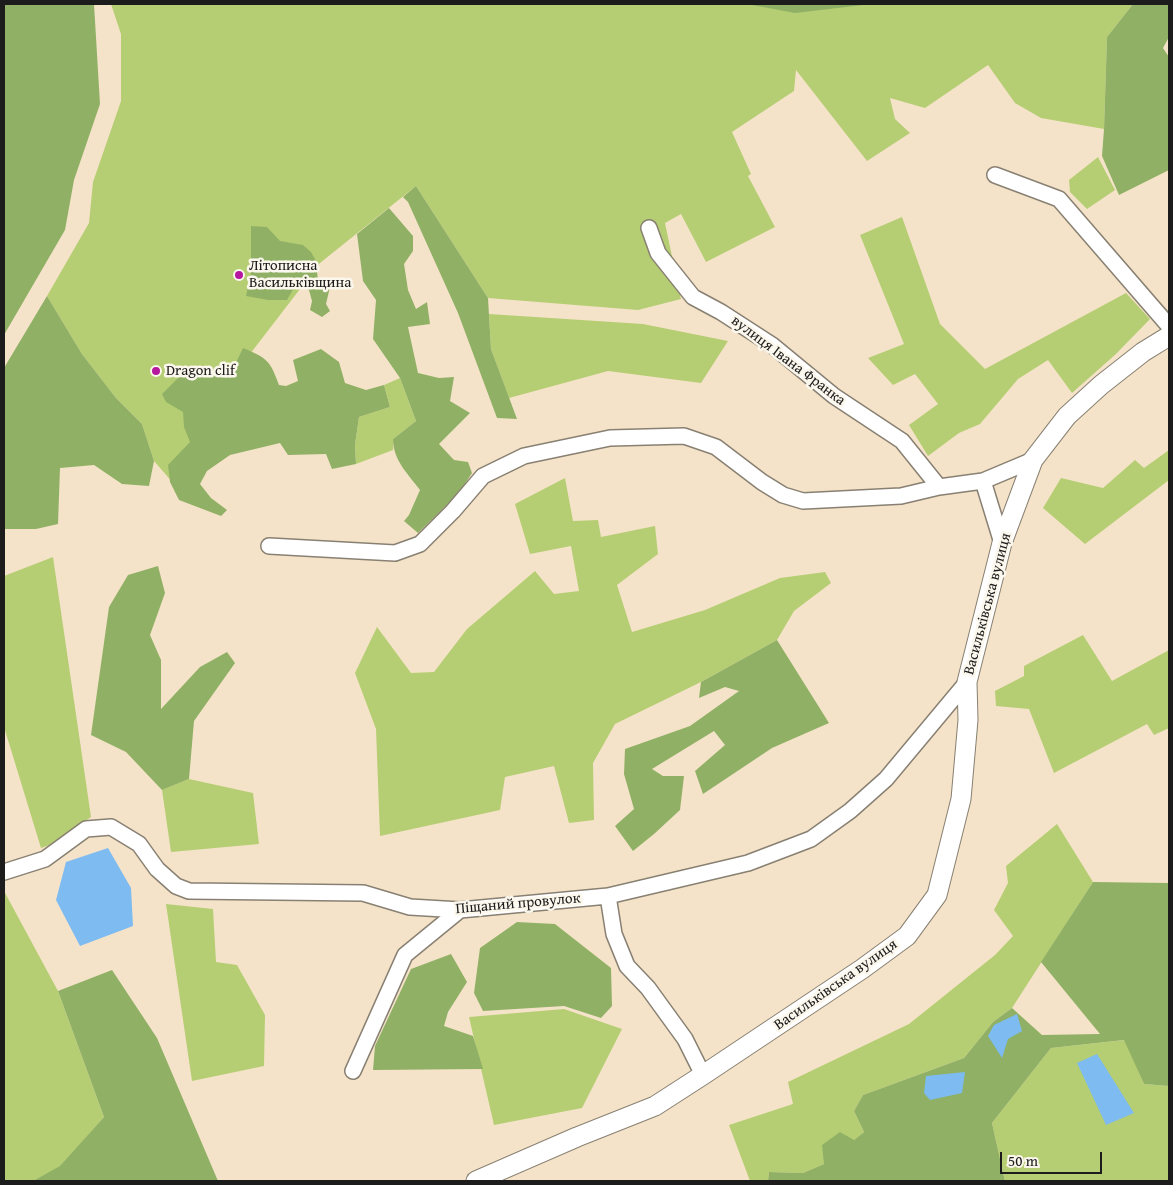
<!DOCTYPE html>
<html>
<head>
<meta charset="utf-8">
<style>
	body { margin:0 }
	#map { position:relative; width:1173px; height:1185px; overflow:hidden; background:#f5e3c9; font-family:"Gentium Book Plus",serif }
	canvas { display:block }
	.frame { position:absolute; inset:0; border:5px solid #1c1c1c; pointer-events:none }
	.scale { position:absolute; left:1000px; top:1152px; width:102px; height:22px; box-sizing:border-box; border:2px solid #1c1c1c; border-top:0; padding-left:6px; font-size:15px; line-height:18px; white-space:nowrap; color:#1c1c1c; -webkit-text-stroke:4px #fbf7ec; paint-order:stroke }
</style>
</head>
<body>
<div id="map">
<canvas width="1173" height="1185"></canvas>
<div class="frame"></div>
<div class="scale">50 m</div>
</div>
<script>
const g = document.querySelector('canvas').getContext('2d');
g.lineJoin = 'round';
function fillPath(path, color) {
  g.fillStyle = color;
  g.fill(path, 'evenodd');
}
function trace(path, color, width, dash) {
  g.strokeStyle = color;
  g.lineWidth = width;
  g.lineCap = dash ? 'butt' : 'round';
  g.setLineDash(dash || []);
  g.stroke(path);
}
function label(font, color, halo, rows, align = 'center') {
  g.font = font + ' "Gentium Book Plus",serif';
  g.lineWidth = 5;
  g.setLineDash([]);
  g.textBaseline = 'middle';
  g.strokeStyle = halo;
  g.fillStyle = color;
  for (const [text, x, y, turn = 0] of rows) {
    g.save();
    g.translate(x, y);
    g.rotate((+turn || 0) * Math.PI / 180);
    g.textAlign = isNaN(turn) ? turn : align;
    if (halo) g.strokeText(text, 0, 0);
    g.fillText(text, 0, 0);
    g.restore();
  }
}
fillPath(new Path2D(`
	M 111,4 L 1133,4 L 1107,37 L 1104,129 L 1041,118 L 1015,103 L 988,65 L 925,108 L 890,98 L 895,119 L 910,133 L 867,161 L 796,70 L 794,91 L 732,132 L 751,174 L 748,176 L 775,227 L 706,262 L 681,214 L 665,223 L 681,299 L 638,310 L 488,298 L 416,186 L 320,263 L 250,354 L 181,492 L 154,461 L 142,424 L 116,398 L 82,354 L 47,296 L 89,223 L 93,182 L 121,101 L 121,34 Z
	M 1098,157 L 1115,190 L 1087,209 L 1070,192 L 1069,180 Z
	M 902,217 L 940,324 L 985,369 L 1126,293 L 1150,319 L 1116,354 L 1072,393 L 1048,360 L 1018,379 L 980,424 L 959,433 L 928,456 L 909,425 L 938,404 L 915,374 L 893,385 L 868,358 L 904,344 L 860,235 Z
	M 489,314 L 643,324 L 728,341 L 701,383 L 608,371 L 509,398 L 491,349 Z
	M 400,378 L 416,421 L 393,439 L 393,450 L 356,464 L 355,445 L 359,417 L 390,407 L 384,385 Z
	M 1169,450 L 1169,480 L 1085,544 L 1043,508 L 1061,478 L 1103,488 L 1135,460 L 1144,468 Z
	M 565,478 L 573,521 L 598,520 L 601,537 L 655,526 L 658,554 L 617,585 L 632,632 L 705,610 L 780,578 L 825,572 L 831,583 L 794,611 L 777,640 L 701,682 L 615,724 L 593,763 L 594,820 L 569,823 L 554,766 L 505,777 L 500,810 L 380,836 L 376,729 L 355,673 L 377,627 L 411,673 L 434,672 L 467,629 L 535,571 L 554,594 L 579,591 L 571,546 L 530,554 L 515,504 Z
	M 53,557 L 91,817 L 53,844 L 41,848 L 4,727 L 4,576 Z
	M 1083,635 L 1112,681 L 1169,650 L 1169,728 L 1154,735 L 1147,724 L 1054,773 L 1029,709 L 996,706 L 995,691 L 1024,676 L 1024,666 Z
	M 189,779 L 253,793 L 259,844 L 171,852 L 162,790 Z
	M 1057,824 L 1093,882 L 1012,1008 L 993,1022 L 964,1058 L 863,1095 L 854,1111 L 864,1132 L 824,1164 L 803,1173 L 769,1172 L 768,1181 L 750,1181 L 729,1125 L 793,1104 L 788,1082 L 909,1024 L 995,955 L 1013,936 L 994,910 L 1008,883 L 1006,866 Z
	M 4,891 L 58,991 L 104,1117 L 60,1167 L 33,1181 L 4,1181 Z
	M 166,904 L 213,909 L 216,962 L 237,965 L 265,1015 L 264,1066 L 192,1081 Z
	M 564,1009 L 622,1029 L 582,1108 L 494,1125 L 469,1017 Z
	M 1125,1040 L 1144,1084 L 1169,1086 L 1169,1181 L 1005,1181 L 992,1123 L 1051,1048 Z`), '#b6ce73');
fillPath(new Path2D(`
	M 4,4 L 94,4 L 100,104 L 74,180 L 65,230 L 4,335 Z
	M 754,4 L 872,4 L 795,13 L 752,5 Z
	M 1133,4 L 1169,4 L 1169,37 L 1163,48 L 1169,57 L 1169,170 L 1119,195 L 1102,156 L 1104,129 L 1107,37 Z
	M 416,186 L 488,298 L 491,349 L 517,419 L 497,418 L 458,313 L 408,202 L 403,197 Z
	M 389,208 L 413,236 L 413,251 L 404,264 L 408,290 L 416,309 L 427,302 L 430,324 L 408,327 L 418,373 L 439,378 L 454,377 L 450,401 L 470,413 L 439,444 L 454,460 L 468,462 L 472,473 L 459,493 L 418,533 L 404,521 L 409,515 L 420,490 C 408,474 393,460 393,439 L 416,421 L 400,378 L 373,339 L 376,300 L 363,281 L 357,234 Z
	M 251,226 L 267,227 L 280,241 L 303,245 L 311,252 L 315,259 L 318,279 L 330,287 L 326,304 L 330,311 L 322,317 L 310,310 L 312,301 L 309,290 L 295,286 L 287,300 L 268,300 L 246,296 L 251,272 Z
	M 47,296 L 82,354 L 116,398 L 142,424 L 154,461 L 149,486 L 122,484 L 94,465 L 60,468 L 58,524 L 36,529 L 4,529 L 4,368 Z
	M 243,348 C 267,358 270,360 279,385 L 286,386 L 298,381 L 293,360 L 321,349 L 339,362 L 345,383 L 366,390 L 384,385 L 390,407 L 359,417 L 355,445 L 356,464 L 332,469 L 326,454 L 288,455 L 280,443 L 230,455 L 207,471 L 200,484 L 211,498 L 227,510 L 221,516 L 179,500 L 170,482 L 168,465 L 190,442 L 184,427 L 183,412 L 166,402 L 162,394 L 181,375 L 198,366 L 209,371 L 213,376 L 234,367 Z
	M 158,566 L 165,593 L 150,635 L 161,660 L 161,709 L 200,667 L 227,652 L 235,663 L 194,721 L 189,779 L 162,790 L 126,752 L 91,735 L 109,607 L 128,575 Z
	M 777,640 L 829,723 L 772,748 L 703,794 L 695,771 L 725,745 L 714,731 L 652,769 L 663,776 L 684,776 L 680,810 L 654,834 L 633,851 L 615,826 L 634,809 L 624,774 L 625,749 L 690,726 L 739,691 L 725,687 L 699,698 L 701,682 Z
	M 1093,882 L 1169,883 L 1169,1086 L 1144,1084 L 1124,1040 L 1051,1048 L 992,1123 L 1005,1181 L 768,1181 L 769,1172 L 803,1173 L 824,1164 L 822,1145 L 840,1132 L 854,1140 L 864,1132 L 854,1111 L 863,1095 L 964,1058 L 993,1022 L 1012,1008 L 1042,1035 L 1100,1034 L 1041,962 Z
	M 517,922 L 555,924 L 611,968 L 612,1006 L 601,1018 L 564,1006 L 483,1011 L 474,993 L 480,948 Z
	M 451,954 L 467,982 L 448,1012 L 444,1026 L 473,1036 L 483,1069 L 373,1070 L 375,1046 L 411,969 Z
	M 112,970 L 157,1038 L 218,1181 L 33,1181 L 60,1166 L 104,1117 L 58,991 Z`), '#90b165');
fillPath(new Path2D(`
	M 108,848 L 131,888 L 133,926 L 80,946 L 56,900 L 66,862 Z
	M 1017,1014 L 1022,1031 L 1008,1039 L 1002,1058 L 988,1036 L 994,1025 Z
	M 1097,1054 L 1134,1113 L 1106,1125 L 1077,1063 Z
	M 965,1072 L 962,1093 L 930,1100 L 924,1093 L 926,1076 Z`), '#7dbbf1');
const minor = new Path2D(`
	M 995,175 L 1059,199 L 1169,326
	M 649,228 L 658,253 L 693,297 L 721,312 L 772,345 L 834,396 L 902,441 L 939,487
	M 983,481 L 1002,543
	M 269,546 L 395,553 L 420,544 L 453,511 L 483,476 L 524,456 L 610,438 L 684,436 L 716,447 L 762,482 L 783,495 L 803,501 L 901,496 L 939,487 L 983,481 L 1033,460
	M 4,872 L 45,859 L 86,829 L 111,827 L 139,844 L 157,869 L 176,886 L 189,891 L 363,893 L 410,907 L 460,910 L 608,896 L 748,863 L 811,839 L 850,811 L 886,779 L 967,682
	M 608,896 L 614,934 L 627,966 L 648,988 L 685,1039 L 703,1075
	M 353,1071 L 405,955 L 460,910`);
const tertiary = new Path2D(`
	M 476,1181 L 577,1137 L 655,1106 L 703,1075 L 862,969 L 907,936 L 937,895 L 961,799 L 968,720 L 967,682 L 1002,543 L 1033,460 L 1067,416 L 1101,385 L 1143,352 L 1169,336`);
trace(minor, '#888072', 18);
trace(tertiary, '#888072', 21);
trace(minor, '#fff', 15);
trace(tertiary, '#fff', 19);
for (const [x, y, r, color] of [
	[239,275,5,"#b5179e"],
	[156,371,5,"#b5179e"]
]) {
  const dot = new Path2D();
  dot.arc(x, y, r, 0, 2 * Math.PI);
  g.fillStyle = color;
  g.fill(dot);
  trace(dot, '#fbf7ec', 2);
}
label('15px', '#1c1c1c', '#fbf7ec', [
	["Літописна",249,266],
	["Васильківщина",249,283],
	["Dragon clif",166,371]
], 'left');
label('15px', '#1c1c1c', '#fbf7ec', [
	["вулиця Івана Франка",788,361,37],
	["Васильківська вулиця",988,604,-75],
	["Піщаний провулок",518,904,-5],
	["Васильківська вулиця",836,985,-35]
]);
</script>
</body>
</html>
